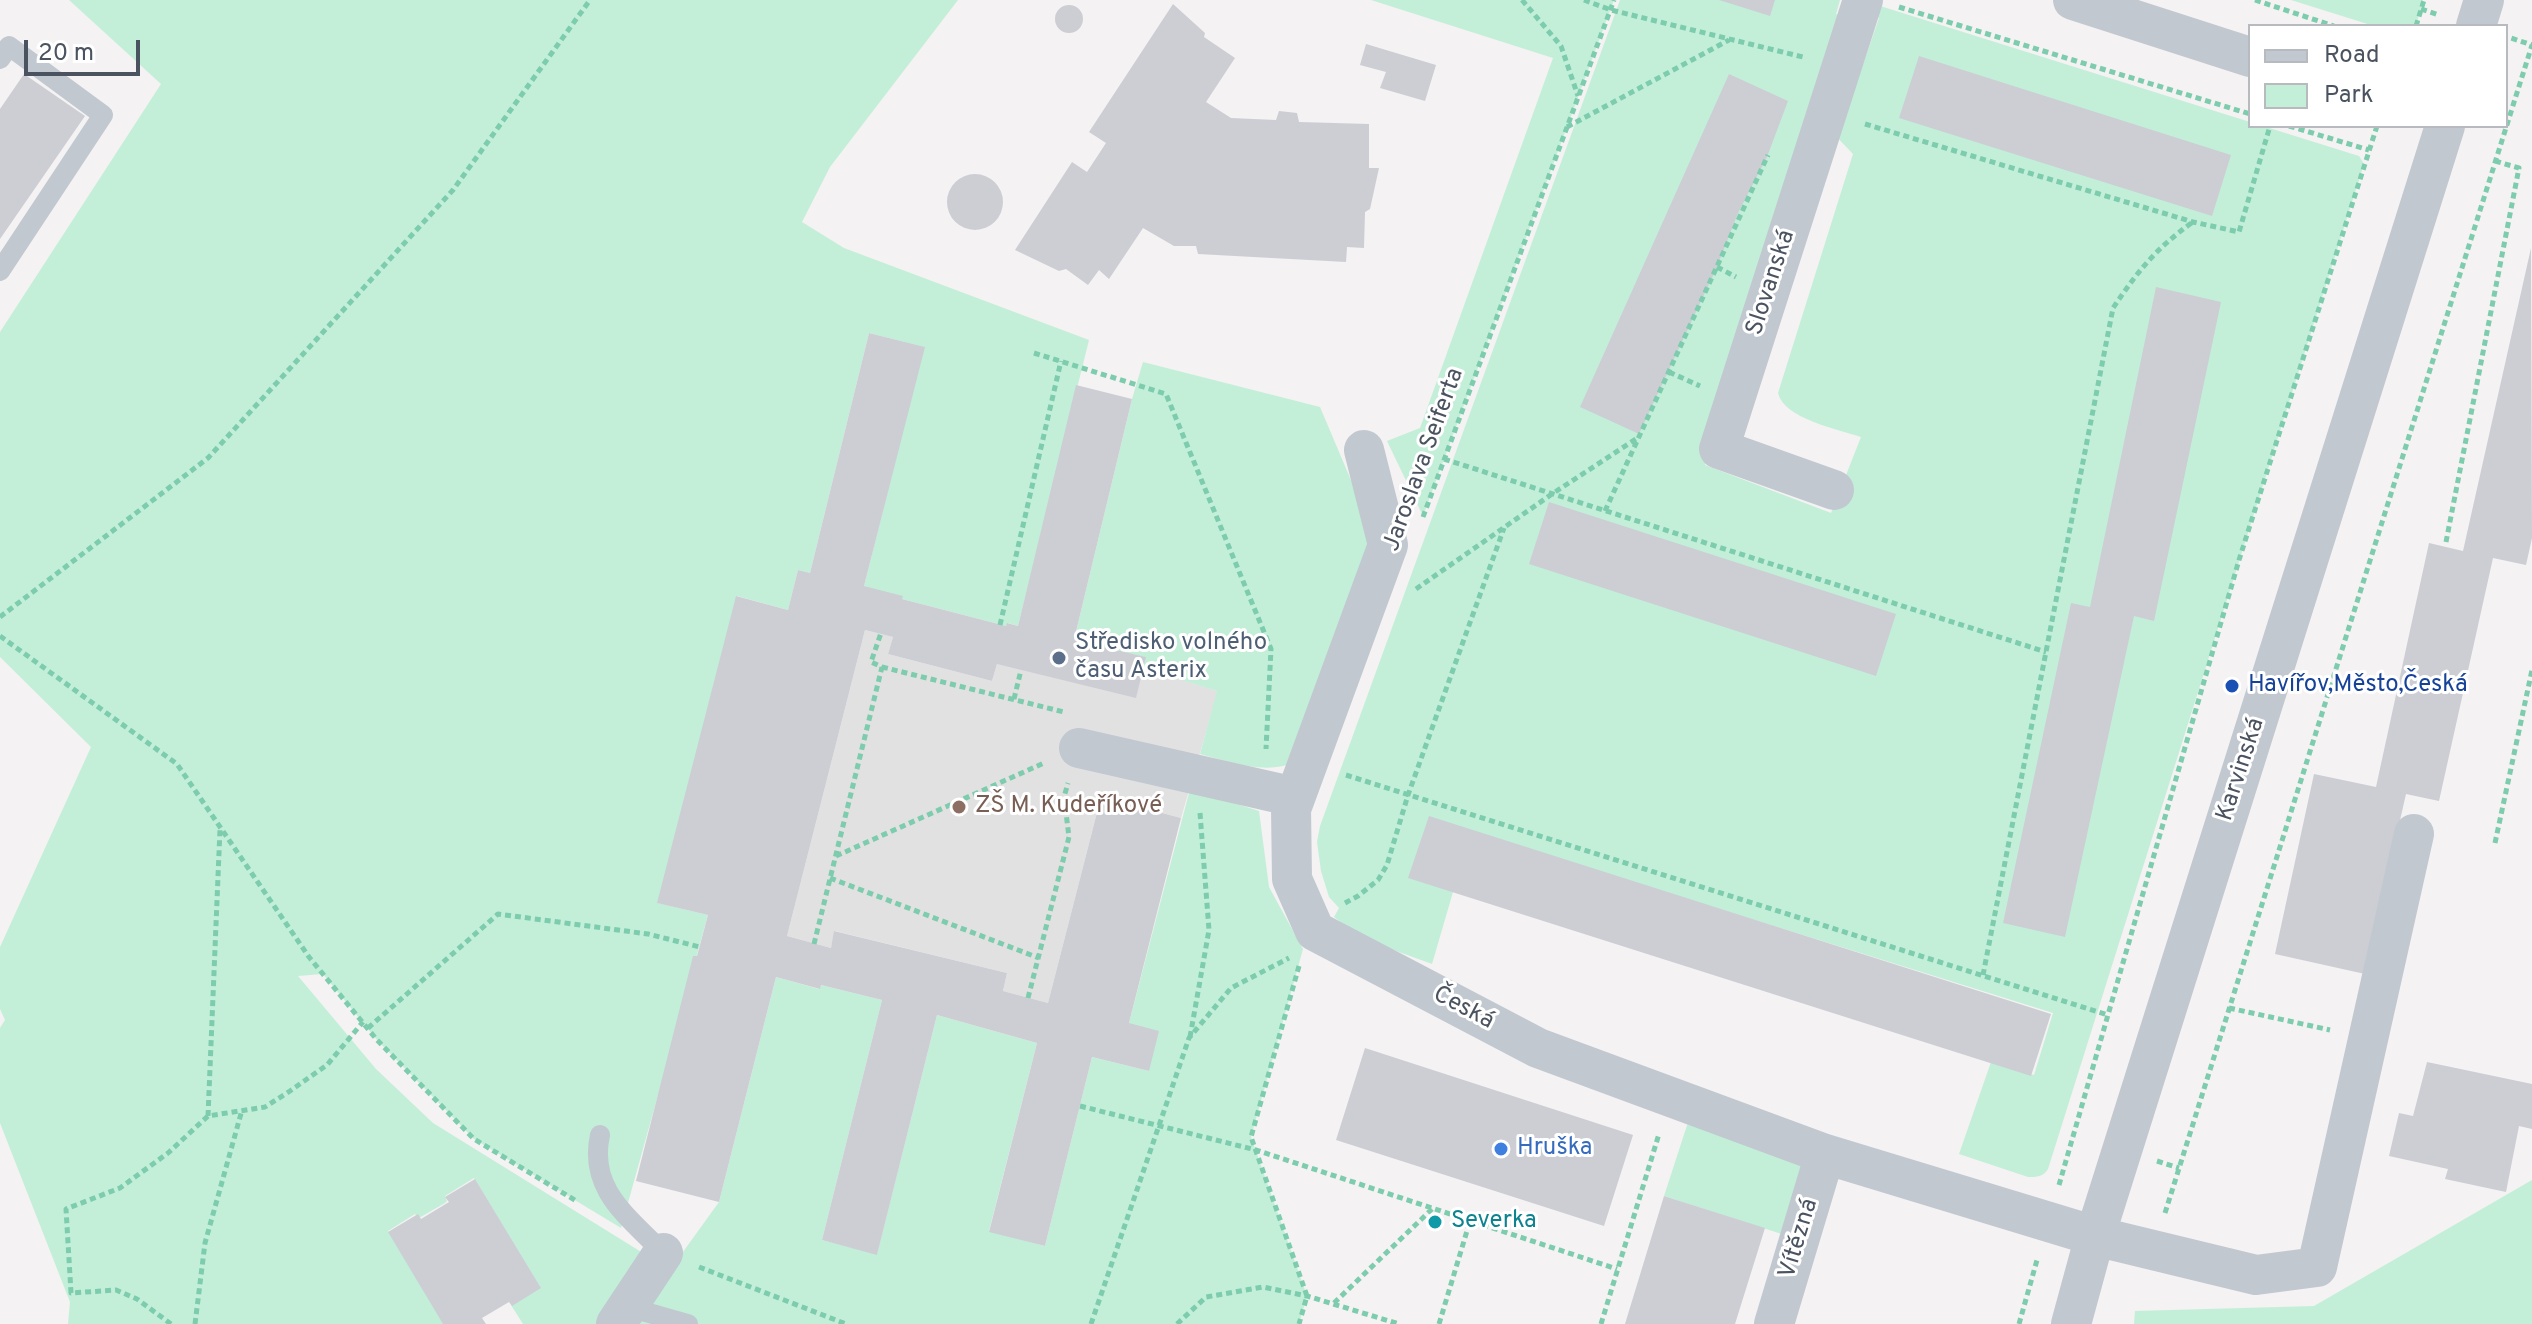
<!DOCTYPE html>
<html>
<head>
<meta charset="utf-8">
<style>
	body { margin:0 }
	#map { position:relative; width:2532px; height:1324px; overflow:hidden; background:#f4f2f2; font-family:Overpass,sans-serif }
	canvas { display:block }
	.legend { position:absolute; left:2248px; top:24px; width:260px; height:104px; box-sizing:border-box; background:#fff; border:2px solid #b7babf; margin:0; padding:10px 14px; list-style:none; font-size:24px; color:#4a535f }
	.legend li { display:flex; align-items:center; gap:16px; height:40px }
	.legend b { width:40px; border:2px solid #b7babf }
	.scale { position:absolute; left:24px; top:40px; width:116px; height:36px; box-sizing:border-box; border:4px solid #4a535f; border-top:0; padding-left:10px; font-size:24px; line-height:28px; white-space:nowrap; color:#4a535f; -webkit-text-stroke:6px #fff; paint-order:stroke }
</style>
</head>
<body>
<div id="map">
<canvas width="2532" height="1324"></canvas>
<ul class="legend">
<li><b style="height:10px;background:#c1c8d0"></b>Road</li>
<li><b style="height:22px;background:#c3efd9"></b>Park</li>
</ul>
<div class="scale">20 m</div>
</div>
<script>
const g = document.querySelector('canvas').getContext('2d');
g.lineJoin = 'round';
function fillPath(path, color) {
  g.fillStyle = color;
  g.fill(path, 'evenodd');
}
function trace(path, color, width, dash) {
  g.strokeStyle = color;
  g.lineWidth = width;
  g.lineCap = dash ? 'butt' : 'round';
  g.setLineDash(dash || []);
  g.stroke(path);
}
function label(font, color, halo, rows, align = 'center') {
  g.font = font + ' Overpass,sans-serif';
  g.lineWidth = 6;
  g.setLineDash([]);
  g.textBaseline = 'middle';
  g.strokeStyle = halo;
  g.fillStyle = color;
  for (const [text, x, y, turn = 0] of rows) {
    g.save();
    g.translate(x, y);
    g.rotate((+turn || 0) * Math.PI / 180);
    g.textAlign = isNaN(turn) ? turn : align;
    if (halo) g.strokeText(text, 0, 0);
    g.fillText(text, 0, 0);
    g.restore();
  }
}
fillPath(new Path2D(`
	M 865,630 L 893,637 L 888,654 L 992,681 L 997,664 L 1143,668 L 1218,691 L 1181,818 L 1101,797 L 1048,1003 L 1003,991 L 1007,973 L 835,931 L 831,948 L 787,936 Z`), '#e2e1e1');
fillPath(new Path2D(`
	M 69,0 L 958,0 L 830,167 L 802,222 L 844,248 L 1089,340 L 1018,626 L 1008,623 L 1006,626 L 902,599 L 864,586 L 924,347 L 869,333 L 810,573 L 798,570 L 788,610 L 737,596 L 658,903 L 708,915 L 621,1228 L 474,1139 L 377,1040 L 323,974 L 298,976 L 376,1069 L 433,1123 L 651,1258 L 606,1324 L 523,1324 L 511,1305 L 540,1287 L 474,1178 L 445,1196 L 447,1201 L 445,1203 L 419,1218 L 415,1214 L 388,1231 L 444,1324 L 68,1324 L 70,1302 L 0,1123 L 0,1028 L 5,1020 L 0,1009 L 0,947 L 91,747 L 0,657 L 0,332 L 161,84 Z
	M 1371,0 L 1614,0 L 1423,516 L 1387,441 L 1420,428 L 1553,58 Z
	M 1620,0 L 1840,0 L 1836,14 L 1847,18 L 1705,465 L 1831,513 L 1861,437 C 1838,429 1784,419 1778,393 L 1853,154 L 1832,132 L 1860,73 L 1879,18 L 1871,16 L 1877,5 L 2250,122 L 2250,126 L 2263,126 L 2359,156 L 2364,164 L 2048,1169 C 2043,1177 2037,1177 2028,1177 L 1959,1154 L 1991,1062 L 2034,1075 L 2053,1013 L 1524,848 L 1453,892 L 1432,964 L 1377,944 L 1352,931 L 1334,917 L 1339,908 L 1329,897 L 1321,871 L 1317,842 L 1320,826 Z
	M 2291,0 L 2423,0 L 2416,26 L 2374,26 Z
	M 1143,362 L 1320,407 L 1375,537 L 1287,765 C 1258,773 1228,761 1200,754 L 1217,691 L 1143,668 L 1145,657 L 1074,640 L 1132,399 Z
	M 1190,789 L 1259,811 L 1269,887 L 1303,949 L 1251,1137 L 1307,1296 L 1299,1324 L 631,1324 L 719,1202 L 776,977 L 819,989 L 821,985 L 882,1000 L 822,1240 L 877,1254 L 937,1015 L 1037,1043 L 989,1231 L 1045,1246 L 1092,1057 L 1149,1071 L 1129,1023 Z
	M 1692,1110 L 1816,1161 L 1797,1239 L 1664,1196 Z
	M 2532,1180 L 2532,1324 L 2134,1324 L 2135,1311 L 2314,1306 Z`), '#c3efd9');
fillPath(new Path2D(`
	M 1719,0 L 1775,0 L 1770,16 Z
	M 1173,4 L 1205,33 L 1204,37 L 1235,58 L 1206,102 L 1231,118 L 1276,120 L 1279,111 L 1297,113 L 1299,122 L 1369,124 L 1369,168 L 1379,168 L 1370,209 L 1365,212 L 1364,248 L 1347,247 L 1346,262 L 1198,254 L 1196,246 L 1174,246 L 1143,228 L 1109,279 L 1099,270 L 1088,285 L 1066,269 L 1059,271 L 1015,250 L 1072,162 L 1087,172 L 1106,143 L 1089,132 Z
	M1055 19a14 14 0 1 1 28 0a14 14 0 1 1-28 0Z
	M 1366,44 L 1436,65 L 1425,101 L 1380,88 L 1386,72 L 1360,65 Z
	M 1919,56 L 2231,155 L 2212,216 L 1899,118 Z
	M 24,74 L 85,116 L 0,239 L 0,109 Z
	M 1729,74 L 1788,101 L 1767,157 L 1738,213 L 1717,267 L 1639,434 L 1580,407 Z
	M947 202a28 28 0 1 1 56 0a28 28 0 1 1-56 0Z
	M 2531,248 L 2532,538 L 2526,565 L 2493,558 L 2439,801 L 2406,794 L 2365,974 L 2275,954 L 2314,774 L 2376,787 L 2429,543 L 2463,551 Z
	M 2156,287 L 2221,302 L 2154,621 L 2134,616 L 2065,937 L 2003,923 L 2071,603 L 2090,607 Z
	M 869,333 L 925,347 L 864,586 L 903,596 L 902,599 L 1006,626 L 1007,623 L 1018,626 L 1076,385 L 1132,399 L 1074,640 L 1146,657 L 1136,698 L 997,664 L 992,681 L 888,654 L 893,637 L 865,630 L 787,936 L 831,948 L 834,931 L 1007,973 L 1003,991 L 1048,1003 L 1101,797 L 1181,818 L 1129,1023 L 1159,1031 L 1149,1071 L 1092,1057 L 1045,1246 L 989,1232 L 1037,1043 L 937,1015 L 877,1255 L 822,1240 L 882,1000 L 821,985 L 820,989 L 776,977 L 719,1202 L 636,1181 L 693,956 L 697,956 L 708,915 L 657,903 L 736,596 L 788,610 L 798,570 L 810,573 Z
	M 1549,502 L 1896,614 L 1876,676 L 1529,564 Z
	M 1429,816 L 2051,1014 L 2031,1076 L 1408,878 Z
	M 1365,1048 L 1633,1135 L 1604,1226 L 1336,1140 Z
	M 2427,1062 L 2532,1084 L 2532,1129 L 2519,1126 L 2506,1192 L 2445,1179 L 2448,1169 L 2389,1156 L 2399,1113 L 2413,1116 Z
	M 475,1179 L 541,1288 L 512,1306 L 509,1302 L 482,1318 L 486,1324 L 443,1324 L 388,1232 L 418,1214 L 421,1219 L 449,1202 L 445,1197 Z
	M 1664,1196 L 1765,1228 L 1735,1324 L 1625,1324 Z`), '#ccced4');
trace(new Path2D(`
	M 1522,0 L 1561,46 L 1578,96
	M 1584,0 L 1611,10 L 1803,57
	M 2255,0 L 2334,26
	M 1899,7 L 2250,114
	M 2421,9 L 2439,15
	M 2416,26 L 2424,0
	M 1865,124 L 2193,222 L 2239,232 L 2270,126
	M 2289,126 L 2369,150
	M 1567,127 L 1729,40
	M 1717,267 L 1736,277
	M 1034,353 L 1166,394 L 1271,649 L 1266,749
	M 1669,372 L 1700,386
	M 1444,459 L 2046,652
	M 1605,511 L 1768,155
	M 1423,517 L 1614,0
	M 2446,542 L 2519,168 L 2495,161
	M 1416,589 L 1552,494 L 1639,437
	M 0,617 L 208,458 L 453,190 L 590,0
	M 1000,625 L 1061,361
	M 0,636 L 177,764 L 309,957 L 377,1040 L 474,1139 L 578,1202
	M 882,667 L 1064,712
	M 1014,699 L 1021,670
	M 1346,775 L 2108,1015
	M 2495,843 L 2532,670
	M 836,856 L 1044,763
	M 830,878 L 1039,958
	M 1345,903 L 1358,896 L 1378,880 L 1387,865 L 1408,795 L 1504,528
	M 814,944 L 882,667 L 871,662 L 881,633
	M 1299,966 L 1251,1137 L 1307,1296 L 1299,1324
	M 1983,975 L 2113,308 C 2138,271 2156,248 2193,222
	M 1028,998 L 1069,837 L 1064,797 L 1068,783
	M 2229,1008 L 2330,1030
	M 368,1028 L 498,914 L 648,934 L 700,947
	M 1190,1037 L 1209,930 L 1200,813
	M 1080,1106 L 1256,1150 L 1617,1269
	M 208,1116 L 220,829
	M 2157,1161 L 2179,1168
	M 2059,1185 L 2239,560 L 2377,126
	M 2165,1213 L 2532,45 L 2511,38
	M 699,1267 L 846,1324
	M 1334,1303 L 1432,1209
	M 171,1324 L 137,1299 L 116,1290 L 71,1293 L 66,1209 L 120,1188 L 168,1153 L 208,1116 L 265,1107 L 290,1091 L 327,1065 L 363,1022
	M 195,1324 L 205,1243 L 242,1110
	M 1091,1324 L 1189,1038 L 1231,988 L 1289,958
	M 1177,1324 L 1206,1297 L 1263,1287 L 1307,1296 L 1399,1324
	M 1439,1324 L 1470,1221
	M 1601,1324 L 1659,1134
	M 2019,1324 L 2037,1260`), '#7cccad', 5, [6, 4]);
trace(new Path2D(`
	M 0,59 L 9,46 L 103,115 L 0,271
	M 600,1135 C 588,1190 629,1217 663,1253
	M 628,1307 L 688,1324`), '#c1c8d0', 20);
trace(new Path2D(`
	M 2073,0 L 2250,57
	M 2476,26 L 2484,0
	M 1364,450 L 1388,545 L 1291,809 L 1292,879 L 1315,931 L 1538,1048 L 1825,1154 L 2095,1236 L 2256,1275 L 2317,1267 L 2414,834
	M 1834,490 L 1719,449 L 1863,0
	M 1079,748 L 1295,797
	M 616,1324 L 663,1253
	M 1774,1324 L 1825,1154
	M 2071,1324 L 2095,1236 L 2445,126`), '#c1c8d0', 40);
for (const [x, y, r, color] of [
	[1059,658,8,"#5c6f8a"],
	[2232,686,8,"#1a4fb4"],
	[959,807,8,"#8d6e63"],
	[1501,1149,8,"#3f7fe0"],
	[1435,1222,8,"#0f9aa8"]
]) {
  const dot = new Path2D();
  dot.arc(x, y, r, 0, 2 * Math.PI);
  g.fillStyle = color;
  g.fill(dot);
  trace(dot, '#fff', 3);
}
label('24px', '#4a535f', '#fff', [
	["Slovanská",1772,283,-72],
	["Jaroslava Seiferta",1425,460,-70],
	["Karvinská",2242,770,-72],
	["Česká",1463,1009,28],
	["Vítězná",1800,1239,-73]
]);
label('24px', '#4e5e75', '#fff', [
	["Středisko volného",1075,644],
	["času Asterix",1075,672]
], 'left');
label('24px', '#164399', '#fff', [
	["Havířov,Město,Česká",2248,686]
], 'left');
label('24px', '#785e54', '#fff', [
	["ZŠ M. Kudeříkové",975,807]
], 'left');
label('24px', '#366cbe', '#fff', [
	["Hruška",1517,1149]
], 'left');
label('24px', '#0d838f', '#fff', [
	["Severka",1451,1222]
], 'left');
</script>
</body>
</html>
